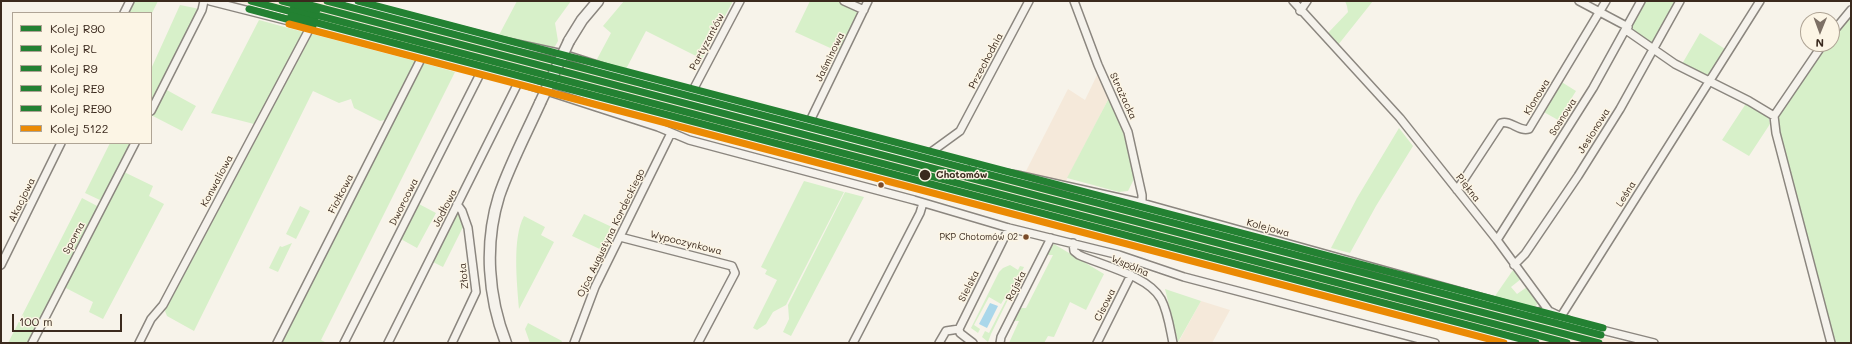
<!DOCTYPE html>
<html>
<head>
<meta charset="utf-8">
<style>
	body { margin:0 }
	#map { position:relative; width:1852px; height:344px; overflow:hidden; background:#f7f3ea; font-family:Mali,sans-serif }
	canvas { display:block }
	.frame { position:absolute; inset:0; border:2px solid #3b2a1e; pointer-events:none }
	.legend { position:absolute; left:12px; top:12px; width:140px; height:132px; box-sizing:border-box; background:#fcf5e5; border:1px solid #afa495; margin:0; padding:5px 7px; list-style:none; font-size:12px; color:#3b2a1e }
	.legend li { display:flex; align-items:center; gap:8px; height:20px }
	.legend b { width:20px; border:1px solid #afa495 }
	.north { position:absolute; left:1800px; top:12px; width:40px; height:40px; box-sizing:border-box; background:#fcf5e5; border:1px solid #afa495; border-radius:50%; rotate:181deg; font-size:11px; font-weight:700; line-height:16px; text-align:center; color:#3b2a1e }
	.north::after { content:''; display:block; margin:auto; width:14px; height:18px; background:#7d7065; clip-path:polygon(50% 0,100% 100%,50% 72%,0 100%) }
	.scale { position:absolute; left:12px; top:314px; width:110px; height:18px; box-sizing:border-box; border:2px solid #3b2a1e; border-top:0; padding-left:5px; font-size:12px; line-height:14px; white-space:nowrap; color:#3b2a1e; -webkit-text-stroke:3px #fcf5e5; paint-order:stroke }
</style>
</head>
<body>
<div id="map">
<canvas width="1852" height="344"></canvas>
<div class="frame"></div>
<ul class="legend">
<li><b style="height:5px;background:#238132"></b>Kolej R90</li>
<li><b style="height:5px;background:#238132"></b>Kolej RL</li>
<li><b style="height:5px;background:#238132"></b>Kolej R9</li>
<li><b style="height:5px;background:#238132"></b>Kolej RE9</li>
<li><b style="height:5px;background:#238132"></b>Kolej RE90</li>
<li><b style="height:5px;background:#eb8a03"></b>Kolej 5122</li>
</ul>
<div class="north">N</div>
<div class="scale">100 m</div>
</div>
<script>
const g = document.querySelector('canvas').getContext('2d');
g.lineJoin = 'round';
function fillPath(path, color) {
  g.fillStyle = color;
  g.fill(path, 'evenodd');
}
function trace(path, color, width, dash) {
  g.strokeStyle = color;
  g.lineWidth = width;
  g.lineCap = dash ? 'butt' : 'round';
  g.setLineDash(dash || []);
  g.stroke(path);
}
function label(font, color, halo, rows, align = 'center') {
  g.font = font + ' Mali,sans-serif';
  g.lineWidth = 3;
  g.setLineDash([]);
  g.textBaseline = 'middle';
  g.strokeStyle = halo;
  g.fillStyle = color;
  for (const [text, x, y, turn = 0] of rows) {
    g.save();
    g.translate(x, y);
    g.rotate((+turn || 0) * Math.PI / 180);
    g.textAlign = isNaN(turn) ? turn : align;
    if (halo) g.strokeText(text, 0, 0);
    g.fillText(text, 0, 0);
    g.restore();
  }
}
fillPath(new Path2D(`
	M 236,1 L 335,1 L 546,56 L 551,54 L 571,60 L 581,66 L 623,77 L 638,87 L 930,164 L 932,159 L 1006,180 L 1007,177 L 1015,180 L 1015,182 L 1066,196 L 1068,194 L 1075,196 L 1075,198 L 1162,221 L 1166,219 L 1222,240 L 1579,332 L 1632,343 L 1539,343 L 1145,240 L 1138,240 L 940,187 L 933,194 L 900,185 L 899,189 L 888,186 L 890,178 L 859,168 L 848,166 L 844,167 L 835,165 L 832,161 L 789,150 L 784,151 L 775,149 L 771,145 L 701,127 L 699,132 L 685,128 L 682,118 L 566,88 L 555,89 L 511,73 Z
	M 1098,73 L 1110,96 L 1065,183 L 1025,173 L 1068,89 L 1085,100 Z
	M 1201,301 L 1230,310 L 1212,343 L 1178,343 Z`), '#f5e9da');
fillPath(new Path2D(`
	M 135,1 L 158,1 L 151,15 L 151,13 L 129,13 Z
	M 517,1 L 571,1 L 555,23 L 558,41 L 553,50 L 499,35 Z
	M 624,1 L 733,1 L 702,59 L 646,31 L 626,69 L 596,61 L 611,33 L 603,26 Z
	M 810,1 L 839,1 L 859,10 L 839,52 L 795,32 Z
	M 1345,1 L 1373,1 L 1338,45 L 1328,33 L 1348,12 L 1347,6 Z
	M 1644,1 L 1679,1 L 1652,45 L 1629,30 Z
	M 180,5 L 200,9 L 151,107 L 151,69 Z
	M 1851,15 L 1851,343 L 1834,343 L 1778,136 L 1777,122 L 1780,112 L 1828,44 L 1832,44 L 1832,39 Z
	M 259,20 L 303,32 L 254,124 L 211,113 Z
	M 1700,33 L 1725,49 L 1709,75 L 1704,76 L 1682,64 Z
	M 312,34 L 415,61 L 385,120 L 380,121 L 354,108 L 351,99 L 339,103 L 313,91 L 194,331 L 167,316 L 165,311 Z
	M 423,63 L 455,72 L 321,340 L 327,343 L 281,343 Z
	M 1560,81 L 1576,91 L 1558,120 L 1542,111 Z
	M 165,89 L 196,106 L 182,131 L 151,115 Z
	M 1110,96 L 1124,135 L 1133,173 L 1133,181 L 1128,191 L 1119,192 L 1067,178 Z
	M 1747,102 L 1768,115 L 1770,124 L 1749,156 L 1722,140 Z
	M 1399,128 L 1413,146 L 1376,206 L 1350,253 L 1331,248 L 1357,198 Z
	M 110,143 L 133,143 L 102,201 L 85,193 Z
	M 122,171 L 153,186 L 149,196 L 164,204 L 103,319 L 89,312 L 93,302 L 62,286 Z
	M 804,181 L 844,192 L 786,305 L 773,312 L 766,324 L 757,330 L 753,328 L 777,280 L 765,274 L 767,270 L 761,267 Z
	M 845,192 L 864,197 L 791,336 L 783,332 L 789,319 L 788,305 Z
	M 82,198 L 99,207 L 30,343 L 8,343 Z
	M 417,203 L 436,213 L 417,248 L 399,238 Z
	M 300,206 L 310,211 L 296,239 L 286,234 Z
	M 457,209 L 464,225 L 443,267 L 431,261 Z
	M 584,214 L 614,228 L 604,251 L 572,236 Z
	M 524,216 L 545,227 L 541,235 L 554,242 L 519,309 C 517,283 512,238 524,216 Z
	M 292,243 L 278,272 L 269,268 L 280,246 L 282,247 Z
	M 1054,244 L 1104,274 L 1086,310 L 1070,302 L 1054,337 L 1048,336 L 1044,343 L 1009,343 L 1019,321 L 1013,321 L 1019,308 L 1026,308 L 1053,255 L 1047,255 Z
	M 1010,265 L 1018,270 L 1020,266 L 1024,267 L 991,334 L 988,342 L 982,337 L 985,331 L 989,333 L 1006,300 L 1004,299 L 1001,304 L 989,297 L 974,325 L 980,329 L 978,333 L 971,328 L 999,272 L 1003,268 Z
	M 1513,270 L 1521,279 L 1511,287 L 1517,294 L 1527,287 L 1539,303 L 1533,308 L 1495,296 Z
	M 1165,289 L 1201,301 L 1178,342 Z
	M 528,323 L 562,341 L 561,343 L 530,343 L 525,329 Z`), '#d7f0c9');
fillPath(new Path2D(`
	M 990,303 L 998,306 L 987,328 L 979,324 Z`), '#aad7ea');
const street = new Path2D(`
	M 210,1 L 482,70 L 658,127 L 689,140 L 914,200 L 1009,228 L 1119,255 L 1184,277 L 1435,343
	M 349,1 L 503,41 L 563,54 L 616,71 L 645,83 L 678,89 L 965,165
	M 844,1 L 864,10
	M 1074,1 L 1098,65 L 1128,132 L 1142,195 L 1142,203
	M 1293,1 L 1400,118 L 1497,240 L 1549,311 L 1574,323 L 1654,343
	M 1579,1 L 1628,27
	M 1300,11 L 1307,1
	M 124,13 L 130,1
	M 1626,30 L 1675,64 L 1749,101 L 1774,116 L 1776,133 L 1831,343
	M 1832,33 L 1851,10
	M 692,92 L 740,1
	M 151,111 L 202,10 L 204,1
	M 1774,116 L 1823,44
	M 809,123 L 868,1
	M 927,155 L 960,131 L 1029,1
	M 980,169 L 1017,175 L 1142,203 L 1530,311 L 1537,312 L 1549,311
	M 1457,190 L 1501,123 C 1511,120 1519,132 1529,129 L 1606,1
	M 620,237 L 732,266 L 735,273 L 698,343
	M 1497,240 L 1593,88 L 1641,1
	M 1073,243 L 1074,251 L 1079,255 C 1101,265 1149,276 1161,299 C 1168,312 1170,329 1173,343
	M 1,265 L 61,143
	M 1514,265 L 1525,254 L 1578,176 L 1620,109 L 1680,1
	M 1560,318 L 1760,1
	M 959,329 L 1009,228
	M 959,329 L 960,333 L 973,343
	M 32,343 L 135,143
	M 139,343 L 151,319 L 163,305 L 311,26
	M 277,343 L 423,55
	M 344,343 L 482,70
	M 388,343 L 519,81
	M 452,343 L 476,292 L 468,228 L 462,211 L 457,204
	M 574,343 L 595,287 L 671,133
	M 853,343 L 920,213 L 923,203
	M 939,343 L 946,331 L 959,329
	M 1000,343 L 1001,337 L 1051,238
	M 1097,343 L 1131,275`);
const secondary = new Path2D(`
	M 569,41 L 582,20 L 598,1
	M 506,343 C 488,297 484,244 499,196 C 510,164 526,134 540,103`);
trace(street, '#8b867f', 10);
trace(secondary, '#8b867f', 13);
trace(street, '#f5f2ec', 7);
trace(secondary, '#f5f2ec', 10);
const secondaryBridge = new Path2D(`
	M 540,103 L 569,41`);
trace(secondaryBridge, '#8b867f', 13, []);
trace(secondaryBridge, '#f5f2ec', 10);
trace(new Path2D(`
	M 251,1 L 315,18
	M 295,1 L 1599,343`), '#238132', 7);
trace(new Path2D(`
	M 249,9 L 313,26
	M 293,9 L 1567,343`), '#238132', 7);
trace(new Path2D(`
	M 282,1 L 317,10
	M 327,1 L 1601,335`), '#238132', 7);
trace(new Path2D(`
	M 291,16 L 1536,343`), '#238132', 7);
trace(new Path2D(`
	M 358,1 L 1603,328`), '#238132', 7);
trace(new Path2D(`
	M 289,24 L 1504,343`), '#eb8a03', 7);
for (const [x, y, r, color] of [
	[925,175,6,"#3b2a1e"],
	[881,185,3.5,"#7a4b2a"],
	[1026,237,3.5,"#7a4b2a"]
]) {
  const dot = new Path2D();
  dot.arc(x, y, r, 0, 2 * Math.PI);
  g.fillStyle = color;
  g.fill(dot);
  trace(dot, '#fcf5e5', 1.5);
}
label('9px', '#3b2a1e', '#fcf5e5', [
	["PKP Chotomów 02",1018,237]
], 'right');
label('10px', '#3b2a1e', '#fcf5e5', [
	["Partyzantów",707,42,-62],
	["Jaśminowa",830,57,-64],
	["Przechodnia",986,61,-62],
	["Strażacka",1123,96,65],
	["Klonowa",1537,97,-59],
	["Sosnowa",1563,117,-58],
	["Jesionowa",1594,131,-58],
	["Konwaliowa",217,181,-62],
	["Piękna",1468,188,52],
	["Fiołkowa",341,194,-63],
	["Leśna",1626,194,-58],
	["Akacjowa",22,200,-64],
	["Dworcowa",404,202,-63],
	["Jodłowa",445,208,-63],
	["Kolejowa",1268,228,15],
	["Ojca Augustyna Kordeckiego",611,233,-64],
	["Sporna",74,238,-62],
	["Wypoczynkowa",686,243,14],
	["Wspólna",1130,266,23],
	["Złota",464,276,-96],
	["Sielska",969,286,-63],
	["Rajska",1016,286,-63],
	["Cisowa",1105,305,-63]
]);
label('bold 10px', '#3b2a1e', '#fcf5e5', [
	["Chotomów",936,175]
], 'left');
</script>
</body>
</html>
